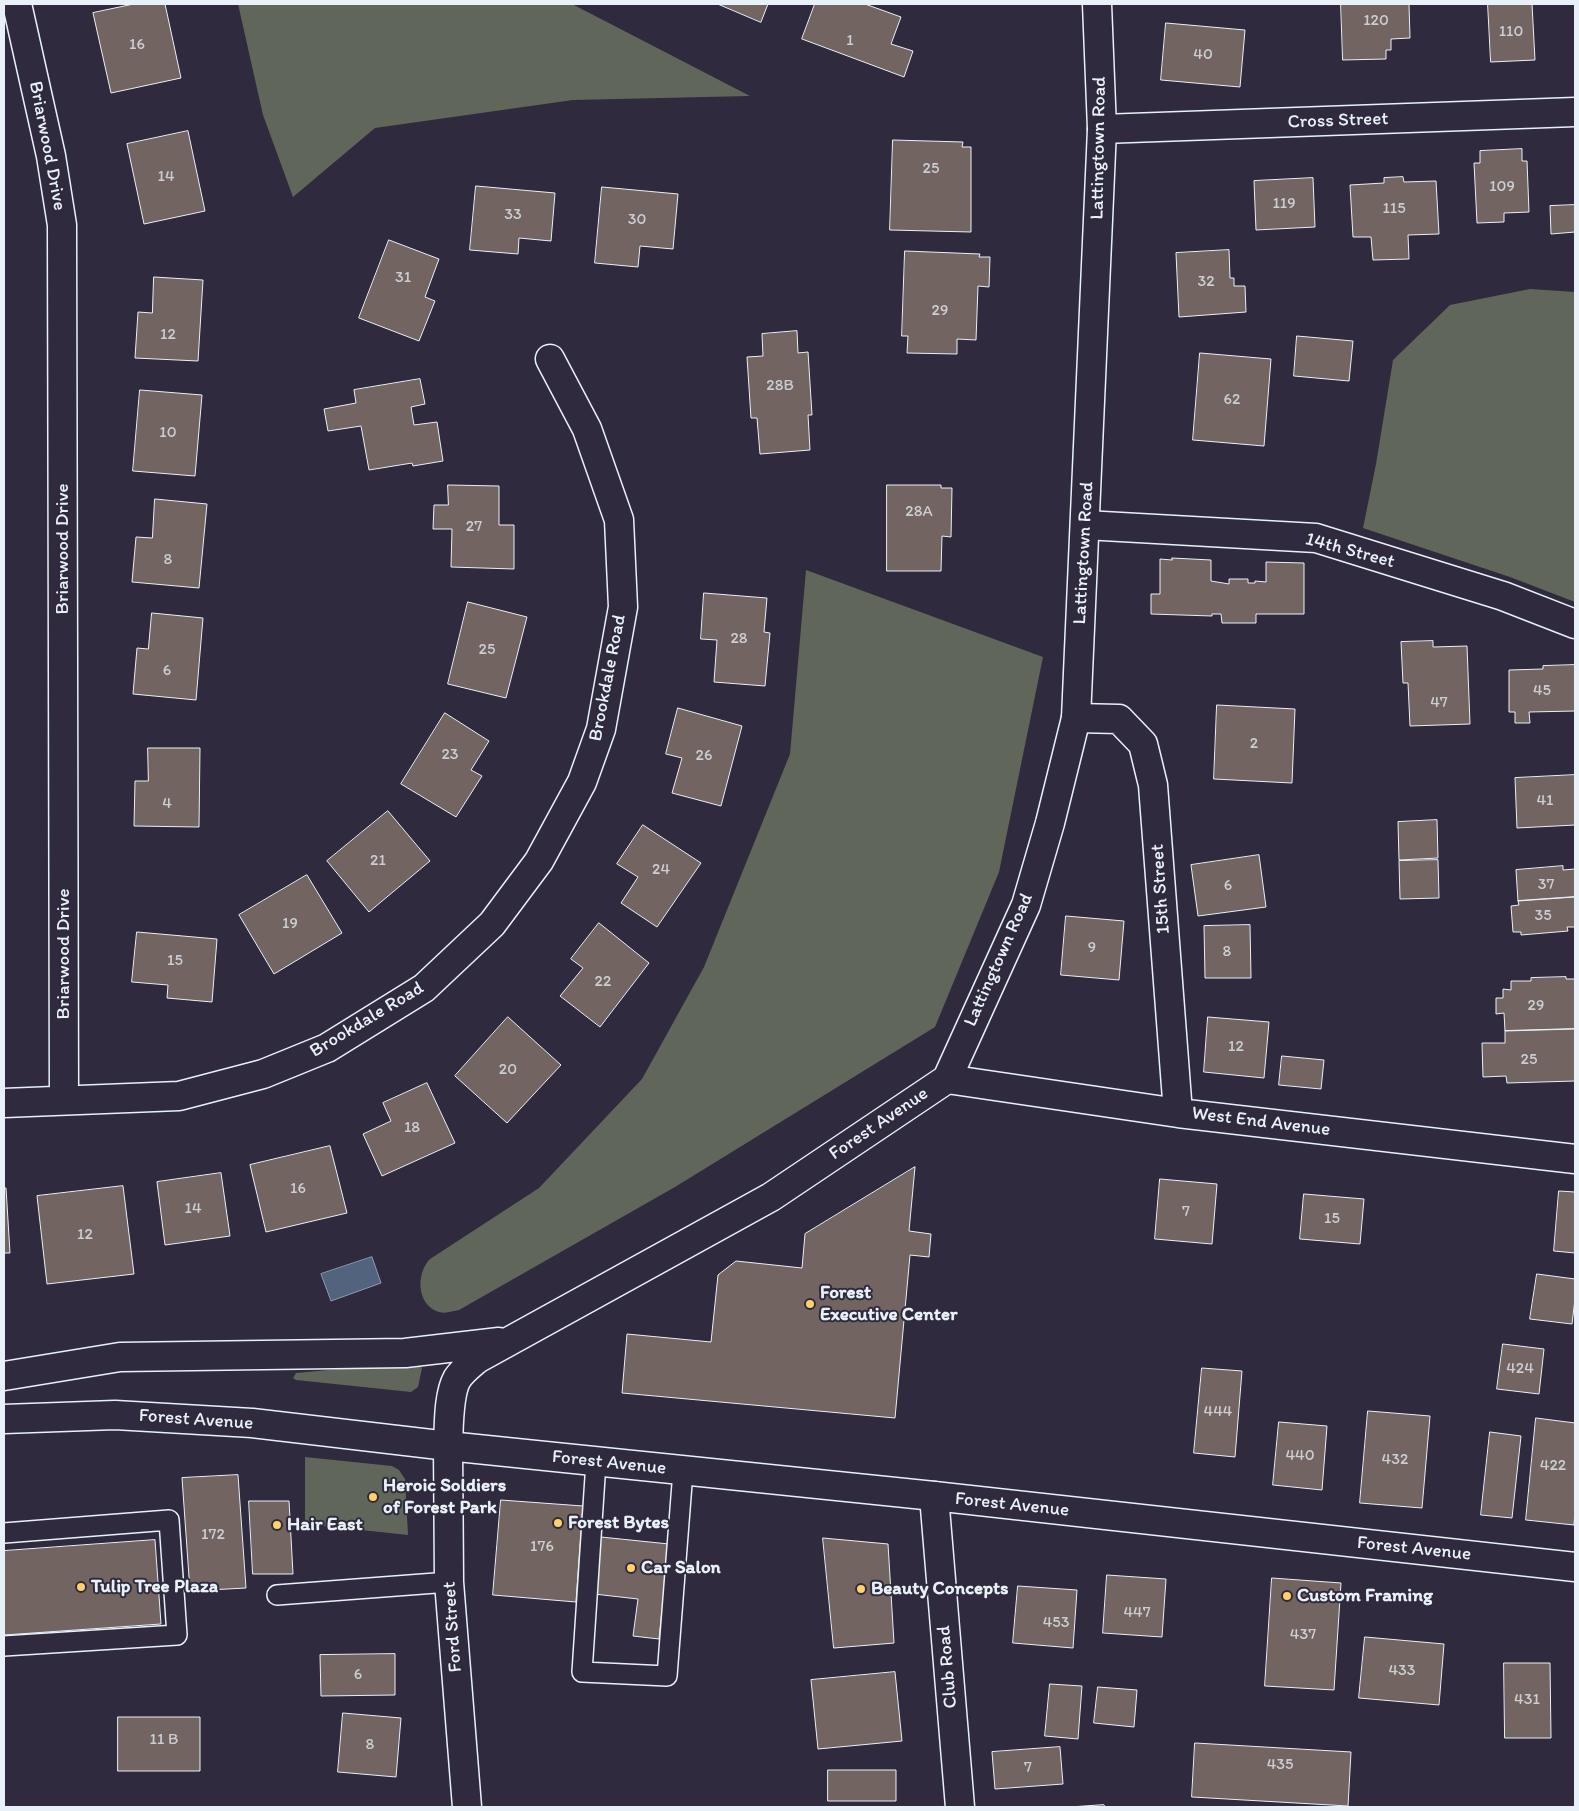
<!DOCTYPE html>
<html>
<head>
<meta charset="utf-8">
<style>
	body { margin:0 }
	#map { position:relative; width:1579px; height:1811px; overflow:hidden; background:#2f2a3d; font-family:Itim,sans-serif }
	canvas { display:block }
	.frame { position:absolute; inset:0; border:5px solid #e8f1f8; pointer-events:none }
</style>
</head>
<body>
<div id="map">
<canvas width="1579" height="1811"></canvas>
<div class="frame"></div>
</div>
<script>
const g = document.querySelector('canvas').getContext('2d');
g.lineJoin = 'round';
function fillPath(path, color) {
  g.fillStyle = color;
  g.fill(path, 'evenodd');
}
function trace(path, color, width, dash) {
  g.strokeStyle = color;
  g.lineWidth = width;
  g.lineCap = dash ? 'butt' : 'round';
  g.setLineDash(dash || []);
  g.stroke(path);
}
function label(font, color, halo, rows, align = 'center') {
  g.font = font + ' Itim,sans-serif';
  g.lineWidth = 4;
  g.setLineDash([]);
  g.textBaseline = 'middle';
  g.strokeStyle = halo;
  g.fillStyle = color;
  for (const [text, x, y, turn = 0] of rows) {
    g.save();
    g.translate(x, y);
    g.rotate((+turn || 0) * Math.PI / 180);
    g.textAlign = isNaN(turn) ? turn : align;
    if (halo) g.strokeText(text, 0, 0);
    g.fillText(text, 0, 0);
    g.restore();
  }
}
fillPath(new Path2D(`
	M 238,4 L 572,4 L 750,96 L 573,100 L 375,128 L 293,197 L 263,115 Z
	M 1530,289 L 1575,292 L 1575,602 L 1510,577 L 1363,528 L 1376,464 L 1393,360 L 1450,305 Z
	M 806,570 L 1043,657 L 999,872 L 935,1027 L 675,1187 L 459,1310 C 453,1311 446,1314 439,1312 C 416,1305 416,1273 430,1259 L 539,1188 L 642,1079 L 704,967 L 790,754 Z
	M 414,1362 L 418,1363 L 422,1368 L 418,1387 L 411,1392 L 296,1380 L 293,1378 L 296,1373 Z
	M 305,1457 L 392,1466 L 399,1470 L 405,1479 L 408,1535 L 305,1524 Z`), '#606659');
const water = new Path2D(`
	M 372,1257 L 381,1283 L 331,1301 L 321,1274 Z`);
fillPath(water, '#52637d');
trace(water, '#8e9cae', 1);
const building = new Path2D(`
	M 134,4 L 165,4 L 181,78 L 111,93 L 93,13 Z
	M 718,4 L 768,4 L 761,22 Z
	M 815,4 L 865,4 L 901,17 L 891,44 L 913,51 L 904,77 L 802,39 Z
	M 1341,4 L 1409,4 L 1410,38 L 1391,39 L 1391,50 L 1386,50 L 1386,59 L 1343,60 Z
	M 1488,4 L 1532,4 L 1535,60 L 1491,62 Z
	M 1166,23 L 1245,30 L 1240,87 L 1161,80 Z
	M 188,131 L 205,211 L 144,224 L 127,144 Z
	M 893,140 L 963,142 L 962,147 L 971,147 L 971,232 L 890,230 Z
	M 1522,149 L 1522,161 L 1527,161 L 1529,212 L 1504,213 L 1504,222 L 1477,223 L 1474,163 L 1480,163 L 1480,151 Z
	M 1403,177 L 1404,182 L 1436,181 L 1439,234 L 1408,235 L 1409,259 L 1373,260 L 1371,237 L 1353,237 L 1350,185 L 1384,183 L 1384,178 Z
	M 1313,178 L 1315,227 L 1256,230 L 1254,181 Z
	M 476,186 L 555,193 L 551,241 L 519,238 L 518,254 L 470,250 Z
	M 602,187 L 678,194 L 673,249 L 640,246 L 638,267 L 595,263 Z
	M 1575,205 L 1575,232 L 1551,234 L 1550,206 Z
	M 389,240 L 439,259 L 425,297 L 435,301 L 419,341 L 359,318 Z
	M 1229,250 L 1230,278 L 1234,278 L 1234,286 L 1245,286 L 1246,312 L 1179,317 L 1176,253 Z
	M 905,251 L 980,254 L 979,257 L 990,257 L 989,287 L 978,286 L 976,340 L 957,339 L 957,354 L 907,353 L 908,336 L 902,336 Z
	M 154,277 L 203,280 L 198,361 L 135,358 L 138,312 L 152,313 Z
	M 797,331 L 798,353 L 808,352 L 812,415 L 808,415 L 810,450 L 760,454 L 757,418 L 751,418 L 747,357 L 763,356 L 762,334 Z
	M 1297,336 L 1353,341 L 1349,381 L 1294,376 Z
	M 1200,353 L 1271,359 L 1264,446 L 1193,440 Z
	M 420,379 L 425,404 L 411,407 L 414,425 L 437,422 L 443,461 L 413,466 L 412,463 L 369,470 L 361,426 L 328,431 L 324,409 L 356,403 L 354,390 Z
	M 140,390 L 202,395 L 195,476 L 133,471 Z
	M 448,485 L 499,486 L 499,525 L 514,525 L 514,569 L 451,567 L 452,529 L 433,529 L 434,505 L 448,505 Z
	M 887,485 L 941,485 L 941,488 L 952,488 L 951,537 L 942,536 L 941,571 L 887,571 Z
	M 155,499 L 207,504 L 199,588 L 132,582 L 136,537 L 152,538 Z
	M 1172,558 L 1211,560 L 1211,581 L 1229,584 L 1229,579 L 1248,579 L 1248,583 L 1255,583 L 1255,581 L 1266,582 L 1266,562 L 1304,563 L 1304,614 L 1256,614 L 1256,623 L 1222,623 L 1221,614 L 1212,614 L 1212,616 L 1151,614 L 1151,594 L 1160,594 L 1160,559 L 1172,560 Z
	M 704,593 L 767,598 L 764,632 L 770,633 L 765,686 L 714,682 L 717,640 L 701,639 Z
	M 468,602 L 527,617 L 506,698 L 448,684 Z
	M 152,613 L 203,618 L 196,700 L 133,694 L 137,648 L 148,649 Z
	M 1433,641 L 1433,647 L 1467,646 L 1470,724 L 1410,726 L 1408,683 L 1403,683 L 1401,642 Z
	M 1575,665 L 1575,711 L 1529,712 L 1530,723 L 1515,723 L 1515,712 L 1509,712 L 1509,670 L 1543,669 L 1543,666 Z
	M 1217,705 L 1295,709 L 1292,783 L 1214,779 Z
	M 678,708 L 742,726 L 721,806 L 672,793 L 682,758 L 666,754 Z
	M 445,713 L 489,741 L 471,770 L 482,776 L 456,817 L 401,784 Z
	M 148,748 L 200,748 L 199,827 L 134,826 L 135,781 L 148,781 Z
	M 1575,775 L 1575,825 L 1517,828 L 1515,778 Z
	M 388,811 L 430,861 L 369,912 L 327,861 Z
	M 1437,820 L 1438,858 L 1399,860 L 1398,822 Z
	M 643,825 L 701,863 L 657,927 L 621,903 L 638,877 L 617,864 Z
	M 1259,855 L 1266,907 L 1198,916 L 1191,865 Z
	M 1438,860 L 1439,898 L 1400,899 L 1399,861 Z
	M 1563,866 L 1563,870 L 1575,869 L 1575,897 L 1518,901 L 1516,870 Z
	M 307,875 L 342,933 L 274,974 L 239,915 Z
	M 1575,897 L 1575,927 L 1567,927 L 1568,931 L 1521,935 L 1521,932 L 1513,932 L 1511,906 L 1519,905 L 1518,901 Z
	M 1066,916 L 1124,921 L 1119,980 L 1061,975 Z
	M 599,923 L 649,963 L 600,1027 L 560,996 L 583,968 L 571,959 Z
	M 1250,925 L 1251,978 L 1205,978 L 1204,926 Z
	M 137,932 L 217,939 L 212,1002 L 167,998 L 168,985 L 132,982 Z
	M 1566,977 L 1566,979 L 1575,979 L 1575,1029 L 1505,1031 L 1504,1013 L 1496,1014 L 1496,998 L 1503,998 L 1503,989 L 1511,990 L 1511,981 L 1531,981 L 1531,978 Z
	M 508,1017 L 561,1065 L 507,1123 L 455,1076 Z
	M 1208,1017 L 1269,1022 L 1264,1078 L 1204,1072 Z
	M 1575,1029 L 1575,1081 L 1507,1083 L 1506,1076 L 1483,1077 L 1482,1043 L 1505,1043 L 1505,1031 Z
	M 1282,1056 L 1324,1060 L 1321,1089 L 1279,1085 Z
	M 427,1083 L 455,1143 L 382,1176 L 363,1134 L 391,1121 L 383,1103 Z
	M 330,1146 L 347,1213 L 266,1232 L 250,1165 Z
	M 915,1167 L 909,1231 L 931,1234 L 929,1257 L 910,1255 L 895,1418 L 622,1393 L 627,1334 L 711,1342 L 718,1275 L 736,1261 L 802,1268 L 805,1234 Z
	M 221,1173 L 230,1236 L 165,1245 L 157,1182 Z
	M 1160,1179 L 1217,1184 L 1212,1244 L 1155,1239 Z
	M 123,1186 L 134,1274 L 47,1284 L 37,1196 Z
	M 4,1188 L 6,1188 L 10,1253 L 4,1253 Z
	M 1559,1191 L 1575,1192 L 1575,1253 L 1554,1251 Z
	M 1304,1194 L 1364,1199 L 1360,1244 L 1300,1239 Z
	M 1537,1274 L 1575,1279 L 1575,1299 L 1572,1324 L 1530,1319 Z
	M 1503,1344 L 1544,1349 L 1539,1394 L 1497,1389 Z
	M 1202,1368 L 1242,1371 L 1235,1457 L 1194,1453 Z
	M 1368,1411 L 1430,1416 L 1422,1508 L 1360,1503 Z
	M 1536,1418 L 1575,1423 L 1575,1510 L 1574,1525 L 1526,1520 Z
	M 1279,1422 L 1327,1426 L 1322,1490 L 1273,1485 Z
	M 1490,1432 L 1521,1436 L 1512,1518 L 1481,1515 Z
	M 238,1475 L 246,1588 L 190,1591 L 182,1478 Z
	M 501,1500 L 583,1506 L 576,1602 L 493,1595 Z
	M 249,1501 L 289,1501 L 293,1574 L 253,1574 Z
	M 601,1537 L 669,1544 L 659,1639 L 633,1636 L 638,1599 L 594,1594 Z
	M 823,1538 L 888,1544 L 894,1643 L 834,1648 Z
	M 155,1540 L 161,1624 L 4,1635 L 4,1551 Z
	M 1107,1575 L 1166,1579 L 1162,1637 L 1103,1633 Z
	M 1272,1578 L 1341,1583 L 1334,1690 L 1265,1686 Z
	M 1018,1586 L 1077,1590 L 1073,1648 L 1013,1643 Z
	M 1365,1637 L 1444,1644 L 1439,1705 L 1359,1698 Z
	M 395,1654 L 395,1695 L 321,1696 L 320,1655 Z
	M 1504,1663 L 1550,1663 L 1551,1738 L 1505,1738 Z
	M 895,1672 L 902,1741 L 818,1749 L 811,1680 Z
	M 1050,1684 L 1082,1686 L 1078,1739 L 1045,1736 Z
	M 1098,1687 L 1137,1690 L 1134,1727 L 1094,1723 Z
	M 343,1713 L 401,1718 L 396,1777 L 338,1772 Z
	M 118,1717 L 200,1717 L 200,1771 L 118,1771 Z
	M 1195,1743 L 1351,1752 L 1348,1806 L 1192,1797 Z
	M 1060,1747 L 1063,1784 L 995,1789 L 992,1752 Z
	M 828,1770 L 896,1770 L 896,1801 L 828,1801 Z
	M 1104,1805 L 1105,1807 L 1070,1807 Z`);
fillPath(building, '#726460');
trace(building, '#e8f1f8', 1);
const lane = new Path2D(`
	M 596,1462 L 582,1672 L 667,1676 L 683,1471
	M 4,1533 L 169,1520 L 177,1635 L 4,1646
	M 277,1595 L 449,1582`);
const street = new Path2D(`
	M 17,4 L 51,156 L 62,225 L 64,1100
	M 1102,129 L 1575,112
	M 1085,525 L 1316,538 L 1503,596 L 1575,624
	M 1076,718 L 1119,719 L 1143,744 L 1153,785 L 1178,1113
	M 947,1079 L 1178,1113 L 1575,1159
	M 4,1103 L 179,1096 L 263,1074 L 327,1048 L 424,988 L 492,924 L 539,861 L 582,782 L 601,729 L 623,607 L 619,520 L 587,429 L 550,359
	M 448,1446 L 449,1582 L 467,1807
	M 934,1496 L 960,1807`);
const secondary = new Path2D(`
	M 4,1376 L 120,1357 L 405,1353 L 499,1342
	M 4,1419 L 115,1415 L 252,1423 L 448,1446 C 449,1428 448,1395 457,1379 C 462,1371 470,1365 477,1359 L 771,1197 L 947,1079 L 1026,905 L 1050,823 L 1076,718 L 1102,129 L 1097,4
	M 448,1446 L 934,1496 L 1575,1567`);
trace(lane, '#e8f1f8', 22);
trace(street, '#e8f1f8', 31);
trace(secondary, '#e8f1f8', 31);
trace(lane, '#2f2a3d', 19);
trace(street, '#2f2a3d', 28);
trace(secondary, '#2f2a3d', 28);
for (const [x, y, r, color] of [
	[810,1304,5,"#ffd166"],
	[373,1497,5,"#ffd166"],
	[558,1523,5,"#ffd166"],
	[277,1525,5,"#ffd166"],
	[631,1568,5,"#ffd166"],
	[81,1587,5,"#ffd166"],
	[861,1589,5,"#ffd166"],
	[1287,1596,5,"#ffd166"]
]) {
  const dot = new Path2D();
  dot.arc(x, y, r, 0, 2 * Math.PI);
  g.fillStyle = color;
  g.fill(dot);
  trace(dot, '#2f2a3d', 2);
}
label('16px', '#caced2', null, [
	["120",1376,21],
	["110",1511,32],
	["1",850,41],
	["16",137,45],
	["40",1203,55],
	["25",931,169],
	["14",166,177],
	["109",1502,187],
	["119",1284,204],
	["115",1394,209],
	["33",513,215],
	["30",637,220],
	["31",403,278],
	["32",1206,282],
	["29",940,311],
	["12",168,335],
	["28B",780,386],
	["62",1232,400],
	["10",168,433],
	["28A",919,512],
	["27",474,527],
	["8",168,560],
	["28",739,639],
	["25",487,650],
	["6",167,671],
	["45",1542,691],
	["47",1439,703],
	["2",1254,744],
	["23",450,755],
	["26",704,756],
	["41",1545,801],
	["4",167,804],
	["21",378,861],
	["24",661,870],
	["37",1546,885],
	["6",1228,886],
	["35",1543,916],
	["19",290,924],
	["9",1092,948],
	["8",1227,952],
	["15",175,961],
	["22",603,982],
	["29",1536,1006],
	["12",1236,1047],
	["25",1529,1060],
	["20",508,1070],
	["18",412,1128],
	["16",298,1189],
	["14",193,1209],
	["7",1186,1212],
	["15",1332,1219],
	["12",85,1235],
	["424",1520,1369],
	["444",1218,1412],
	["440",1300,1456],
	["432",1395,1460],
	["422",1553,1466],
	["172",213,1535],
	["176",542,1547],
	["447",1137,1613],
	["453",1056,1623],
	["437",1303,1635],
	["433",1402,1671],
	["6",358,1675],
	["431",1527,1700],
	["11 B",164,1740],
	["8",370,1745],
	["435",1280,1765],
	["7",1028,1768]
]);
label('19px', '#e8f1f8', '#2f2a3d', [
	["Cross Street",1338,121,-2],
	["Briarwood Drive",47,146,79],
	["Lattingtown Road",1099,148,-89],
	["Briarwood Drive",63,549,-90],
	["14th Street",1350,551,15],
	["Lattingtown Road",1084,553,-87],
	["Brookdale Road",608,678,-79],
	["15th Street",1161,889,-94],
	["Briarwood Drive",64,954,-90],
	["Lattingtown Road",999,960,-66],
	["Brookdale Road",367,1020,-31],
	["West End Avenue",1261,1122,7],
	["Forest Avenue",879,1124,-34],
	["Forest Avenue",196,1420,4],
	["Forest Avenue",609,1463,6],
	["Forest Avenue",1012,1505,6],
	["Forest Avenue",1414,1549,6],
	["Ford Street",453,1627,-94],
	["Club Road",948,1667,-95]
]);
label('bold 19px', '#e8f1f8', '#2f2a3d', [
	["Forest",820,1293],
	["Executive Center",820,1315],
	["Heroic Soldiers",383,1486],
	["of Forest Park",383,1508],
	["Forest Bytes",568,1523],
	["Hair East",287,1525],
	["Car Salon",641,1568],
	["Tulip Tree Plaza",91,1587],
	["Beauty Concepts",871,1589],
	["Custom Framing",1297,1596]
], 'left');
</script>
</body>
</html>
